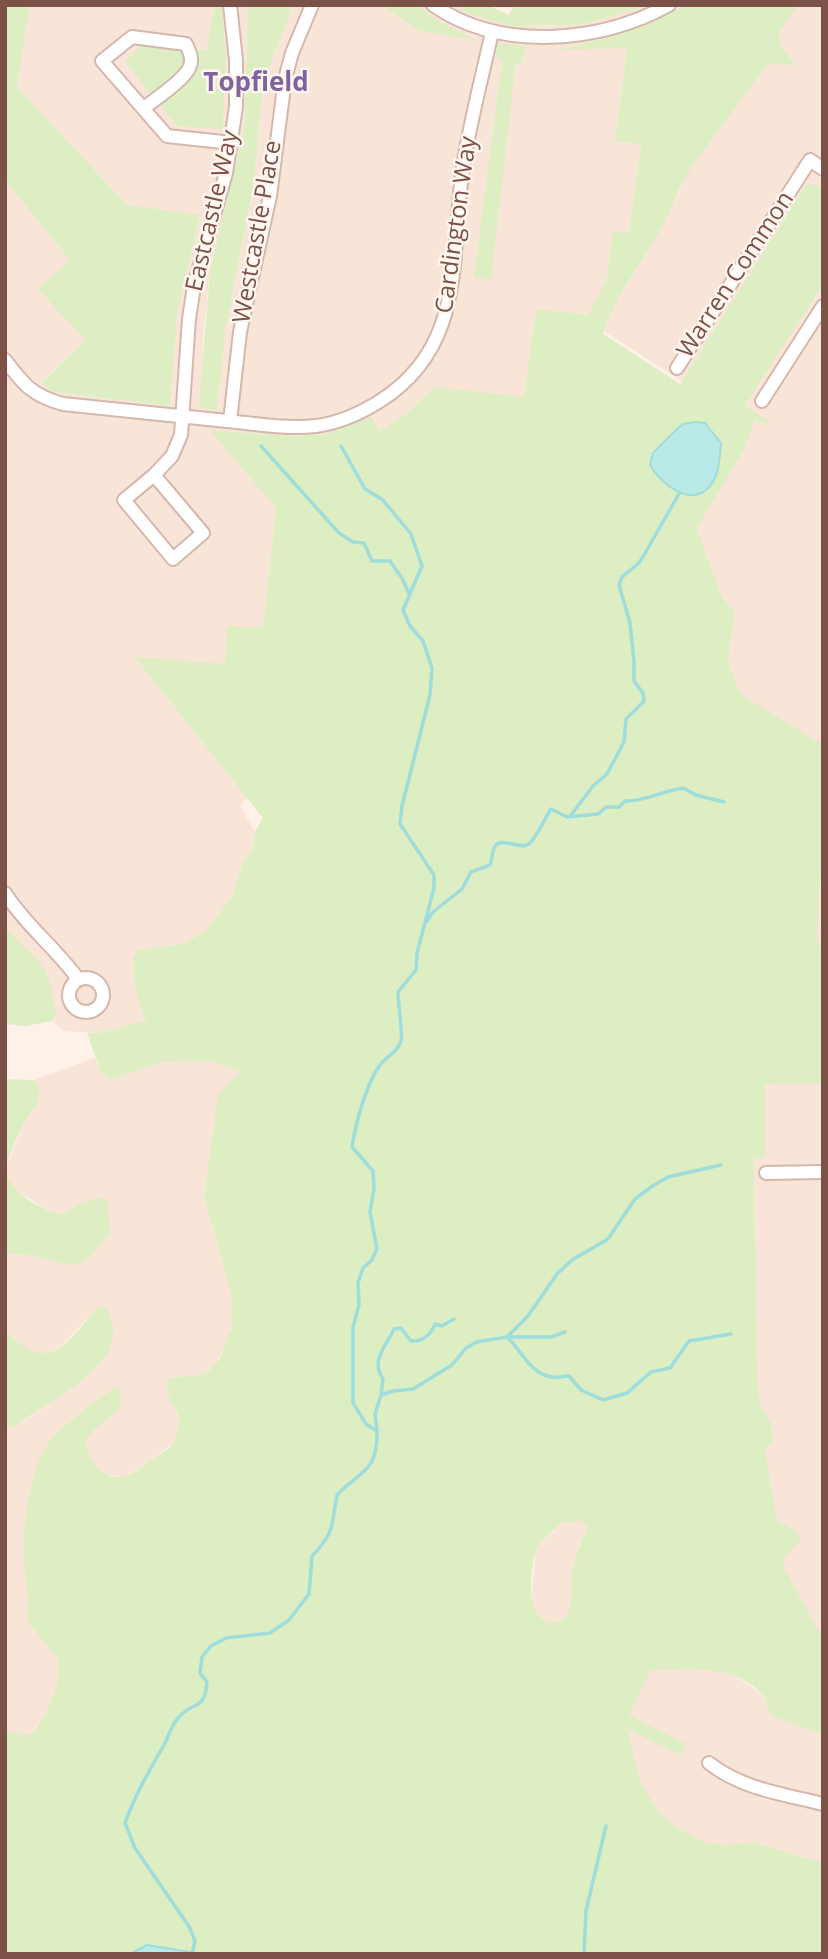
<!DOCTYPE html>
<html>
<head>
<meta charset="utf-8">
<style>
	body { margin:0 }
	#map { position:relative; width:828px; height:1959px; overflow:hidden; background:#fef1e7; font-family:"Open Sans",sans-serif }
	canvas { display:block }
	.frame { position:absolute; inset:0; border:7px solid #7b5148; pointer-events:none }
</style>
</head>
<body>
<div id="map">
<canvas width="828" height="1959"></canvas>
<div class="frame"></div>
</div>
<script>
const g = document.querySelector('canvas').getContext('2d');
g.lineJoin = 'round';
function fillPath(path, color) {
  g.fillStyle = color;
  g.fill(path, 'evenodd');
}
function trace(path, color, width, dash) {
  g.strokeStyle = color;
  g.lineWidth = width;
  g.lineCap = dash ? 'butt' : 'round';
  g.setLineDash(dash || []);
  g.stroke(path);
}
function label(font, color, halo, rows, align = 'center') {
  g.font = font + ' "Open Sans",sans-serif';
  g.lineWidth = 5;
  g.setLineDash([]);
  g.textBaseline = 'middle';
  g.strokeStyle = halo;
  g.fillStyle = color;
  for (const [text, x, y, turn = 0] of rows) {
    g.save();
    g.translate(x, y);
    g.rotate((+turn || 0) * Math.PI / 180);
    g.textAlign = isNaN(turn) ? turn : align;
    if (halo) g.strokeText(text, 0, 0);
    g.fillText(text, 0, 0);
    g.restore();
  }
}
fillPath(new Path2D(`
	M 30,5 L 214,5 L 208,50 L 142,45 L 223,128 L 226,57 L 222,5 L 248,5 L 244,130 L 210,271 L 202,348 L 217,410 L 226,326 L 254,182 L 263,83 L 294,5 L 381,5 L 420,31 L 475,39 L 440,22 L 418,5 L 455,5 L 467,13 L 510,26 L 581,25 L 651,5 L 686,5 L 602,39 L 561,49 L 627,48 L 615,140 L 641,144 L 629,233 L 613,233 L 604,295 L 590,316 L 536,310 L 525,398 L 435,387 L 406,414 L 380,431 L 371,418 L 326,434 L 292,436 L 211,430 L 276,508 L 263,629 L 225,664 L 136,658 L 247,798 L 240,806 L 255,832 L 253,847 L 242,865 L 233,895 L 207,930 L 183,944 L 137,950 L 134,954 L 148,1020 L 99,1033 L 64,1031 L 52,1021 L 55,1018 L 47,973 L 20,944 L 5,925 L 5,180 L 70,260 L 86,340 L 42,381 L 53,392 L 170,406 L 177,316 L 200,216 L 127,205 L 17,87 ZM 502,59 L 516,63 L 490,280 L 475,277 Z
	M 798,5 L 823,5 L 823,189 L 815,184 L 806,185 L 682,381 L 604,331 L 610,312 L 647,252 L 680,192 L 686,173 L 768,64 L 796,64 L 779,43 L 780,32 Z
	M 823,285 L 823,988 L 728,660 L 735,612 L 722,597 L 698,531 L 695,529 L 745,448 L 755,419 L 770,425 L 770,423 L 745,406 Z
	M 95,1058 L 101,1072 L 109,1080 L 163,1062 L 211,1061 L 241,1072 L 219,1097 L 204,1196 L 231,1294 L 233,1322 L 229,1341 L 214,1365 L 201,1375 L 169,1378 L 166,1390 L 180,1418 L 173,1443 L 142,1467 L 123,1477 L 103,1474 L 91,1460 L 87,1450 L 86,1440 L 88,1435 L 121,1408 L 120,1389 L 94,1403 L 69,1421 L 43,1454 L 29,1494 L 26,1516 L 24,1556 L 29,1601 L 27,1621 L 59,1660 L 56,1689 L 46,1714 L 34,1729 L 24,1753 L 5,1768 L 5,1427 L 15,1427 L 82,1381 L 98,1367 L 107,1354 L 112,1335 L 96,1309 L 63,1344 L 50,1352 L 40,1354 L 27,1350 L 5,1329 L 5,1255 L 21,1252 L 75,1265 L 92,1254 L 109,1235 L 78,1205 L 58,1214 L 46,1209 L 14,1189 L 6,1171 L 7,1164 L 26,1121 L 35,1107 L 39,1089 L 34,1080 Z
	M 823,1073 L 823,1634 L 806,1622 L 781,1564 L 795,1530 L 778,1523 L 771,1515 L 752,1459 L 773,1440 L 771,1423 L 756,1398 L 744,1199 L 758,1082 Z
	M 583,1521 L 588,1528 L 579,1545 L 572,1573 L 570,1610 L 566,1618 L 557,1623 L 548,1622 L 539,1617 L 531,1600 L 536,1552 L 540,1544 L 554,1532 L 559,1523 Z
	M 673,1658 L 733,1675 L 761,1693 L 772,1716 L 823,1735 L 823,1863 L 755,1842 L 727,1845 L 703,1842 L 673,1825 L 659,1812 L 640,1781 L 627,1731 L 623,1691 L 638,1674 Z`), '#f9e4d8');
fillPath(new Path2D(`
	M 5,5 L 30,5 L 17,87 L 127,205 L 200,215 L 177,316 L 170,406 L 53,392 L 42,382 L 86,340 L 38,289 L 70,260 L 5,180 Z
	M 214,5 L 222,5 L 226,57 L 223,129 L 177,126 L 125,61 L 142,45 L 207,50 Z
	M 248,5 L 294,5 L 263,83 L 254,182 L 226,326 L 217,410 L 199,408 L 210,271 L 244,130 Z
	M 381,5 L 418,5 L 440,22 L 478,40 L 420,31 Z
	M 455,5 L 487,5 L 509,15 L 515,5 L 651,5 L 581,25 L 510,26 L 467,13 Z
	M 686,5 L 798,5 L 780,32 L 779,43 L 796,65 L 768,64 L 694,163 C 681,182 674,205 663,225 C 643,262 616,294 603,334 L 680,384 L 806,185 L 815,184 L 823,189 L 823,285 L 745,406 L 771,423 L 770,425 L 755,420 L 745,448 L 696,529 L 698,531 L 722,597 L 735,612 L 728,660 L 740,694 L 823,745 L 823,828 L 817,938 L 823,955 L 823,1083 L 765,1084 L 765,1158 L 754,1158 L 757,1381 L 760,1405 L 771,1423 L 773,1440 L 765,1449 L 777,1521 L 795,1530 L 801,1539 L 783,1560 L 784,1568 L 817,1629 L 823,1634 L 823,1735 L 772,1716 C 766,1709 766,1698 760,1692 C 732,1664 686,1668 650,1671 L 629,1715 L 686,1744 L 681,1755 L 627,1729 L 640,1781 L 659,1812 L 673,1825 L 703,1842 L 727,1845 L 754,1842 L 823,1863 L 823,1954 L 5,1954 L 5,1731 L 31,1735 L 46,1714 L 56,1689 L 59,1660 L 27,1621 C 30,1596 25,1581 24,1557 C 23,1522 29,1471 49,1442 C 61,1426 98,1398 116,1388 L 120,1389 L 121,1408 L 93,1431 L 86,1440 C 87,1459 103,1483 125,1476 C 136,1473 145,1465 154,1458 C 160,1454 168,1450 172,1444 C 176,1438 178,1425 180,1418 C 175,1405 161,1391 169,1378 L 201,1375 L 210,1369 L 220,1358 L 232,1329 L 231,1294 L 204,1196 L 218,1096 L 226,1085 L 241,1072 L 211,1061 L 163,1062 L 109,1080 L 101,1072 L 87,1033 L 100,1033 L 147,1020 C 138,1007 127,963 137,950 L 183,944 L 207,930 L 233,895 L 242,865 L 253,847 L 255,832 L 263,818 L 135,657 L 225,664 L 228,626 L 263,628 L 276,508 L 210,430 L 292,436 L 326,434 L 371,417 L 380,431 L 406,414 L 435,387 L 524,397 L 536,309 L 588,315 L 606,282 L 613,232 L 629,233 L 641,144 L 615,141 L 627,48 L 557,50 L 602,39 ZM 582,1521 L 588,1528 C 580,1543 574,1558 572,1574 C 570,1586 574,1607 566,1617 C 563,1621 558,1623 552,1622 C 524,1619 530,1571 536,1552 C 539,1540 553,1534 560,1523 Z
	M 497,43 L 526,46 L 522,64 L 516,63 L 491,280 L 474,278 L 502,60 L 496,57 Z
	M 5,925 C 16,943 35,953 45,971 C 52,982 53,1001 56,1014 L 52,1021 L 26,1026 L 5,1024 Z
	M 5,1079 L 34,1080 C 47,1094 33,1108 26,1121 C 18,1135 11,1150 7,1164 C 4,1190 37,1207 58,1214 C 73,1210 92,1193 107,1200 L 110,1233 L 92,1255 L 80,1264 C 53,1268 32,1248 5,1255 Z
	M 101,1307 L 106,1308 C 141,1364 45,1400 15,1427 L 5,1427 L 5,1329 C 46,1376 65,1346 96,1309 Z`), '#ddeec3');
const water = new Path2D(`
	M 696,422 L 705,423 L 721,443 C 720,456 719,476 710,486 C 691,509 660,483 650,465 L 653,453 L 676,430 L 683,424 Z
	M 147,1945 L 203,1954 L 130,1954 Z`);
fillPath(water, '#b9eae8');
trace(water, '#9edddb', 2);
trace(new Path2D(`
	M 261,446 L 339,533 L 353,542 L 364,543 L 372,561 L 390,561 L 403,580 L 409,594
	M 571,815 L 593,786 L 607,774 L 624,742 L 626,719 L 644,701 L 643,693 L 634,681 L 634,662 L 630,623 L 619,585 L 622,577 L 639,563 L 644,555 L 680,492
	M 427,921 L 433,912 L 462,889 L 471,872 L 490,865 C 492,859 492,854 494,848 C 500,834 521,852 530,843 C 539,834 544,819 551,809 L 567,817 L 598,814 L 606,807 L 619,807 L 625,801 C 643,802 663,791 683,788 L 696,795 L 724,802
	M 507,1337 C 523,1352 529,1373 552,1377 C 558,1378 563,1376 569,1376 L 581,1390 L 603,1400 L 627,1393 L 651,1372 L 670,1368 L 689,1341 L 731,1334
	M 509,1337 L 551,1337 L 565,1332
	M 381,1395 L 383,1379 C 370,1360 386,1347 394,1329 L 401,1328 L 411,1341 C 423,1342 431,1334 435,1324 L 442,1326 L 454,1319
	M 377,1431 L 375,1414 L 381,1395 L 393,1391 L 413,1389 L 452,1365 L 466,1348 L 477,1342 L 507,1337 L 528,1316 L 557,1274 L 572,1260 L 608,1239 L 635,1199 L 651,1187 L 668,1177 L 721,1165
	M 192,1954 L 195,1941 L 190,1928 L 135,1848 L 125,1823 C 135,1795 149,1771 164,1745 C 169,1736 171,1725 179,1717 C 193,1701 205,1711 207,1682 L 200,1673 L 202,1657 L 211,1646 L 226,1638 L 270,1633 L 289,1620 L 309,1594 L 312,1556 C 336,1531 331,1526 337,1495 C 361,1470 378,1472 377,1431 L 366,1424 L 353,1403 L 353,1327 L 359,1305 L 358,1283 L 363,1268 L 372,1260 L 377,1249 L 370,1212 L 374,1189 L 373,1171 L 352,1147 C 355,1125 367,1082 380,1065 C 387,1056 398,1052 401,1041 C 403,1036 398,1002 398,992 L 416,970 L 417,953 L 434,888 L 434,875 L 400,824 L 402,806 L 430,695 L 432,668 L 423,641 L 410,626 L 403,610 L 422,566 L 411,534 L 383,500 L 365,489 L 341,446
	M 584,1954 L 586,1911 L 606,1826`), '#9edddb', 3.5);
const minor = new Path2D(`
	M 433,5 C 501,52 599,43 669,5
	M 144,108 C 155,99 186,79 190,66 C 193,58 189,51 186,44 L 132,37 L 102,61 L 167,136 L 232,143
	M 5,360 C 24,385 33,396 63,404 C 118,410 172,415 227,421 C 257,424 286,429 316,426 C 339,423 361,413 380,401 C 467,346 450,256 463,167 C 470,122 482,77 492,32
	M 677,368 L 810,160 L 823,169
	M 762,401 L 823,306
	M 230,421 L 240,332 L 270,196 L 285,79 L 292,53 L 312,5
	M 154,475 L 203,533 L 173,559 L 124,500 L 154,475 L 172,456 L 181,435 L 189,319 L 194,286 L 226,173 L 236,107 L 236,60 L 230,5
	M 5,893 C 26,926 56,948 78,979
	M69 995a17 17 0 1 1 34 0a17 17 0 1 1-34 0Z
	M 766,1173 L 823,1172
	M 709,1763 C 742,1789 783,1794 823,1804`);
trace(minor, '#d4b8ae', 16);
trace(minor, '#fff', 12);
label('24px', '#7b5148', '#fff6ef', [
	["Eastcastle Way",213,211,-77],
	["Cardington Way",457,225,-82],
	["Westcastle Place",258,232,-80],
	["Warren Common",736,275,-57]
]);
label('bold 26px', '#80649e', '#fff6ef', [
	["Topfield",256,84]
]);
</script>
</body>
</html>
